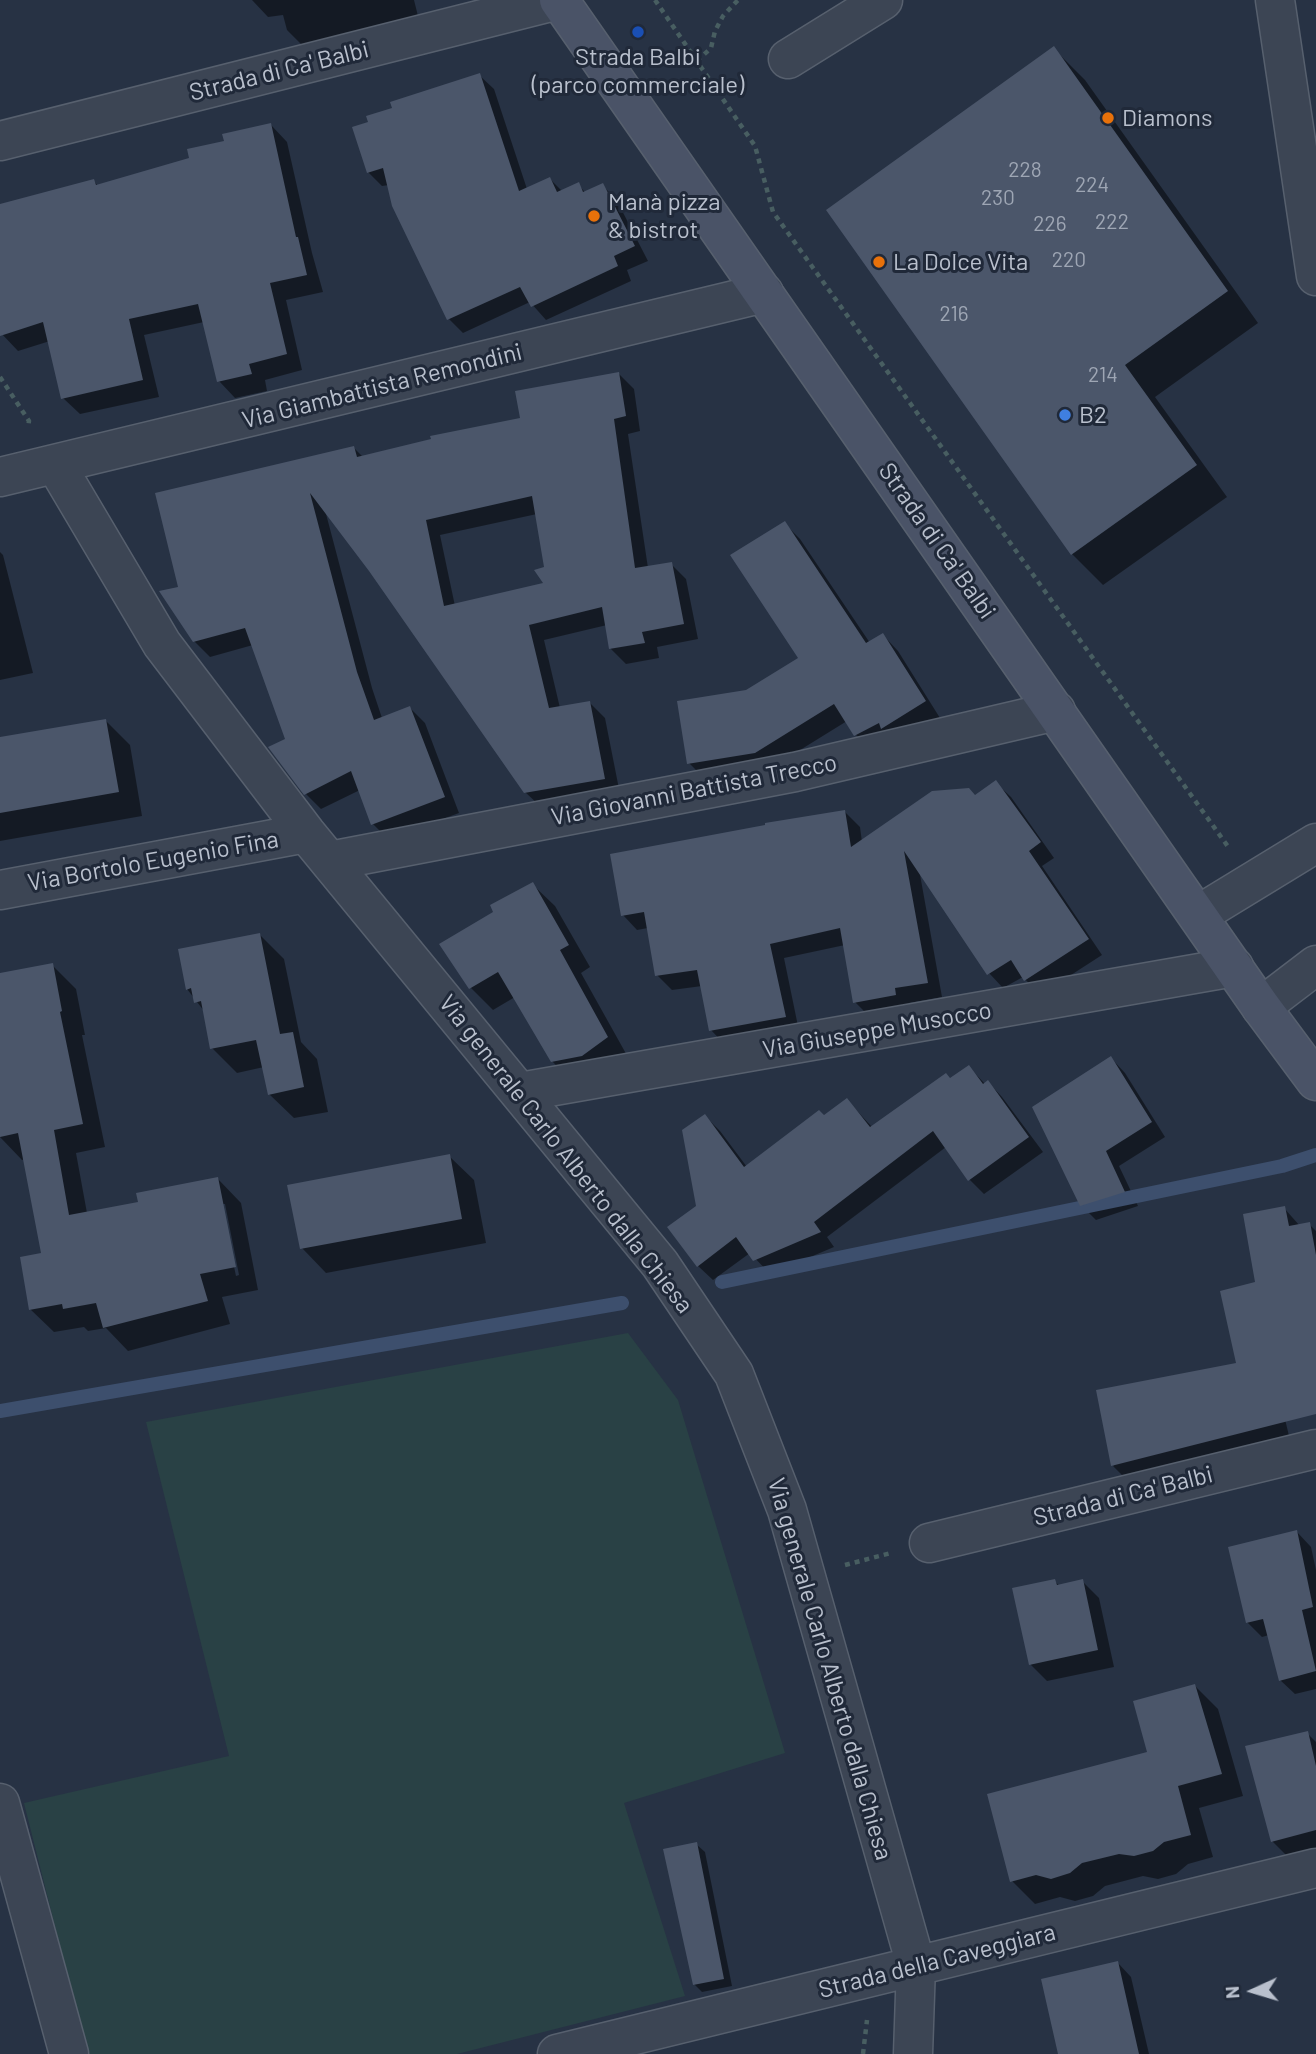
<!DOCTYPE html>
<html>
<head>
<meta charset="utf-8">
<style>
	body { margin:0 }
	#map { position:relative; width:1316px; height:2054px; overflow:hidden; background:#273244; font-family:Barlow,sans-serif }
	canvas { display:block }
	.north { position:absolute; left:1218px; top:1956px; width:70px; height:70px; -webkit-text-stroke:5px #202939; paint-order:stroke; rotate:266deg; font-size:19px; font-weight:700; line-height:28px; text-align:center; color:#b9c0cd }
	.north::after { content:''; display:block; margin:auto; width:24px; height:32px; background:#b9c0cd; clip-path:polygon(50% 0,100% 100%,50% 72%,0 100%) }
</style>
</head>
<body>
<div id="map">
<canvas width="1316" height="2054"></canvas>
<div class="north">N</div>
</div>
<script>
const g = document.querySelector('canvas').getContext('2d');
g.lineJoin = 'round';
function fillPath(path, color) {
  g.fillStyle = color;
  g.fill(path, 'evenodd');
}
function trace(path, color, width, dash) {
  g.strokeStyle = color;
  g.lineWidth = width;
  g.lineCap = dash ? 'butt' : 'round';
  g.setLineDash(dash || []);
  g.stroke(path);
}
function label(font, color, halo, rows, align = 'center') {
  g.font = font + ' Barlow,sans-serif';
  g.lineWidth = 6;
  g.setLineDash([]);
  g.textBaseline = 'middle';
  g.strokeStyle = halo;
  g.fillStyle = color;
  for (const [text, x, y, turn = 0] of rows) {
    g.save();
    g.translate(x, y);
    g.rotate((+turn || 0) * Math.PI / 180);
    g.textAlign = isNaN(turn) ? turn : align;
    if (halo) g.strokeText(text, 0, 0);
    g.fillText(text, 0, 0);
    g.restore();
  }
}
fillPath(new Path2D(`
	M 628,1333 L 678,1400 L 785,1753 L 624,1803 L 685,1996 L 457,2054 L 87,2054 L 24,1803 L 229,1756 L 146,1422 Z`), '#294145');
fillPath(new Path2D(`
	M 252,0 L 414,0 L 418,16 L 302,45 L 287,30 L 283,15 L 268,17 Z
	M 1054,49 L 1085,80 L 1258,323 L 1155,397 L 1227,497 L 1103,585 L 1072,554 Z
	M 479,75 L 494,89 L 527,189 L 550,179 L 563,192 L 578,185 L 586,193 L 602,185 L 616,199 L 648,261 L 627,270 L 631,281 L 546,320 L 530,302 L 463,333 L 449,319 L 389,185 L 382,186 L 368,172 Z
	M 271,125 L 287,142 L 312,253 L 323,292 L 286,300 L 302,370 L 265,380 L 267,391 L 235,398 L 219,381 L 204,322 L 144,335 L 159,397 L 80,414 L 63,398 L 50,341 L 18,351 L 0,332 L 0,205 L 93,180 L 98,186 L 191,159 Z
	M 618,373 L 634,389 L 640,431 L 628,434 L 648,568 L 671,564 L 686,579 L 698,639 L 657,647 L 659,658 L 626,664 L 611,649 L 607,625 L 544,640 L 560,708 L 590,703 L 605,718 L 620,794 L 541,807 L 525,792 L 370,570 L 325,510 L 372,688 L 382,718 L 410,708 L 425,723 L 459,813 L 388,839 L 373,824 L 360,790 L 321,809 L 306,794 L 253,645 L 210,657 L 194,641 L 180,588 L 354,448 L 363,457 L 522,420 ZM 537,514 L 546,569 L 545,584 L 455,606 L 440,535 Z
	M 784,523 L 800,539 L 870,643 L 883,635 L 898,651 L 940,718 L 898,743 L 872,750 L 856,735 L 847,721 L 771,768 L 705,779 L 689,763 L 747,691 L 800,659 Z
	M 0,552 L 3,555 L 33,673 L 0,680 Z
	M 106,721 L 130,745 L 142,816 L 0,841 L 0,739 Z
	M 996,783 L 1011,797 L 1054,858 L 1042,866 L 1102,955 L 1040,995 L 1023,977 L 1003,988 L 989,973 L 919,869 L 942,997 L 909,1003 L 910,1010 L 870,1017 L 855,1002 L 845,945 L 784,958 L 799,1031 L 725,1045 L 711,1030 L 702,986 L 672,990 L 657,975 L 648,928 L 637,930 L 623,915 L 845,812 L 860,827 L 862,842 L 976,797 Z
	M 532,884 L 555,906 L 590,967 L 581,973 L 629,1059 L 574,1084 L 552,1061 L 515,997 L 493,1010 L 471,988 L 495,912 Z
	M 259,934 L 284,959 L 301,1042 L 317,1059 L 328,1112 L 294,1118 L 269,1094 L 264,1067 L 237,1073 L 212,1048 L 204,1011 L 187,989 Z
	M 52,965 L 76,989 L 85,1035 L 82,1035 L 105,1147 L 76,1153 L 87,1213 L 140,1203 L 218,1179 L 241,1203 L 258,1290 L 222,1297 L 230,1324 L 128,1351 L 106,1328 L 88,1331 L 84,1327 L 54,1332 L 30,1309 L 43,1255 L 25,1159 L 22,1160 L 0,1137 L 0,975 ZM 221,1204 L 225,1204 L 239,1275 L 236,1276 Z
	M 1111,1058 L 1125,1073 L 1165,1137 L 1119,1166 L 1138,1206 L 1096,1220 L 1081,1205 Z
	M 969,1067 L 985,1084 L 988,1082 L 1002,1097 L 1043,1152 L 984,1194 L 969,1179 L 946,1147 L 827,1237 L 834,1247 L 770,1274 L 750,1253 L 713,1280 L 698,1266 L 697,1207 L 705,1116 L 720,1131 L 747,1167 L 847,1100 L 872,1127 Z
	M 449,1156 L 474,1180 L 486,1243 L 326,1273 L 302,1248 Z
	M 1284,1208 L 1300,1226 L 1309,1224 L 1316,1231 L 1316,1407 L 1284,1415 L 1290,1440 L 1128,1481 L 1113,1466 L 1238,1365 L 1257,1284 Z
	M 1297,1532 L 1311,1547 L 1316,1570 L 1316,1689 L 1295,1694 L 1280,1680 L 1269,1635 L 1262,1637 L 1247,1622 Z
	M 1054,1581 L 1060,1586 L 1082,1581 L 1099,1598 L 1114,1667 L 1047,1681 L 1031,1665 Z
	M 1195,1686 L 1218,1709 L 1243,1796 L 1199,1808 L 1213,1857 L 1188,1864 L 1176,1874 L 1158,1879 L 1143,1876 L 1105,1886 L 1093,1896 L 1075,1901 L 1060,1897 L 1035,1904 L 1012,1881 L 989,1796 L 1149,1753 Z
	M 1307,1733 L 1316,1742 L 1316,1854 L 1291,1860 L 1272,1841 Z
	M 696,1844 L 705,1852 L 732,1986 L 702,1992 L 694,1984 Z
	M 1118,1963 L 1131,1977 L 1149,2054 L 1060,2054 Z`), '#0007');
trace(new Path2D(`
	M 722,1282 L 1282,1166 L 1316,1155
	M 0,1411 L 622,1303`), '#3d4f6d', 14);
fillPath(new Path2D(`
	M 1054,46 L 1228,291 L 1125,365 L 1197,465 L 1071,555 L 826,210 Z
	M 480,73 L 519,191 L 550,177 L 557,192 L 579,182 L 583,192 L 603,183 L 635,246 L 614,256 L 618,266 L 531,307 L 520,287 L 447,320 L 392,206 L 383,168 L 367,173 L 352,127 L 368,122 L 366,116 L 392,108 L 390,102 Z
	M 271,123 L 296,237 L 298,237 L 307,275 L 270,283 L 287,354 L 249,364 L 252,374 L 217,382 L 198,304 L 129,319 L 143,380 L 61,399 L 43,322 L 0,336 L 0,204 L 94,179 L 96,185 L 189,158 L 187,149 L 224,141 L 222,134 Z
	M 619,372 L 626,416 L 614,419 L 635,568 L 672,562 L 684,624 L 642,632 L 645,643 L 609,649 L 602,607 L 529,625 L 549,708 L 590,701 L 605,779 L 524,793 L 369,571 L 310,493 L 357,672 L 374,720 L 410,706 L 445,797 L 371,825 L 351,771 L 304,795 L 268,747 L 285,739 L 245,628 L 193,642 L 159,591 L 178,587 L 155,493 L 354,446 L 357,457 L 431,439 L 430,436 L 520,418 L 515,391 ZM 532,496 L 544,567 L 534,570 L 543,583 L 444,606 L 426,520 Z
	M 785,521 L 866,643 L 883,633 L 926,701 L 881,729 L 879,723 L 854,736 L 834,704 L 755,753 L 687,764 L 677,701 L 746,690 L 798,658 L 730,555 Z
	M 106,719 L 119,792 L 0,813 L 0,737 Z
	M 996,780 L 1041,842 L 1029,851 L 1089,939 L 1024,981 L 1011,960 L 987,975 L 904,851 L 928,983 L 895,988 L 896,995 L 853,1003 L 840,928 L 770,944 L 786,1017 L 709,1031 L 697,970 L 655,976 L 644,912 L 621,916 L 610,854 L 765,825 L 765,823 L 845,810 L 851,847 L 932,791 L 969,788 L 975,795 Z
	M 533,882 L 569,945 L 560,950 L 608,1037 L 582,1056 L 551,1062 L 498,972 L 469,989 L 439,944 L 493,912 L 490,905 Z
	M 260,933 L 280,1034 L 293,1032 L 304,1087 L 268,1095 L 256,1040 L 210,1049 L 201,1001 L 194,1003 L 191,988 L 186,990 L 178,949 Z
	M 53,963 L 62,1011 L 60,1012 L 83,1124 L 54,1130 L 69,1215 L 138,1202 L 136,1193 L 218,1177 L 236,1267 L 200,1274 L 208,1301 L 103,1328 L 96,1303 L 63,1309 L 62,1304 L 29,1310 L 20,1257 L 41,1253 L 18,1133 L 0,1137 L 0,973 Z
	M 1111,1056 L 1152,1122 L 1106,1151 L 1125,1192 L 1080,1206 L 1032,1107 Z
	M 969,1065 L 983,1084 L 988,1080 L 1029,1137 L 968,1181 L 933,1131 L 814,1222 L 821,1232 L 753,1261 L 736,1237 L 697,1267 L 667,1227 L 696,1206 L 682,1130 L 705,1114 L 744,1167 L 819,1110 L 824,1115 L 847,1098 L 870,1127 L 946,1073 L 950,1078 Z
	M 450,1154 L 462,1219 L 300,1249 L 287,1185 Z
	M 1285,1206 L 1289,1226 L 1310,1222 L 1316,1255 L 1316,1414 L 1111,1466 L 1096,1390 L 1236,1363 L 1220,1291 L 1255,1282 L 1243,1214 Z
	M 1297,1530 L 1313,1607 L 1302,1610 L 1316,1671 L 1279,1681 L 1263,1619 L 1246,1623 L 1228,1547 Z
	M 1055,1579 L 1057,1585 L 1083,1579 L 1098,1650 L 1029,1665 L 1012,1588 Z
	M 1195,1684 L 1222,1774 L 1178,1786 L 1191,1835 L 1164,1842 L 1153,1851 L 1134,1856 L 1119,1854 L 1082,1863 L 1070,1873 L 1051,1879 L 1036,1875 L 1010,1882 L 987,1794 L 1147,1752 L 1133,1701 Z
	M 1308,1731 L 1316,1766 L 1316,1830 L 1271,1842 L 1245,1746 Z
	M 697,1842 L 724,1979 L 693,1985 L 663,1849 Z
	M 1118,1961 L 1139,2054 L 1058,2054 L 1041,1979 Z`), '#4b566a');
const street = new Path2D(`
	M 1275,0 L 1316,276
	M 788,59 L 883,0
	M 0,141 L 558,0
	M 56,465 L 162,644 L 306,833 L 660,1264 L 734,1374 L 787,1510 L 916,1965 L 913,2054
	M 0,477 L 764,293
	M 330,861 L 795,772 L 1056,711
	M 0,890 L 306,833
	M 1198,915 L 1316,843
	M 1261,1007 L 1316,965
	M 520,1092 L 1234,967
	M 929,1543 L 1316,1449
	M 0,1803 L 69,2054
	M 557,2054 L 1316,1868`);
const secondary = new Path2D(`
	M 559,0 L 1261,1007 L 1316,1081`);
trace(street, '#57606e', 41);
trace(secondary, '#57606e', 41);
trace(new Path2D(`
	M 655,0 L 755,146 L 773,212 L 1229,848
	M 697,61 L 711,48 L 715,31 L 723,16 L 738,0
	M 0,377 L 29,421 L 28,428
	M 845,1565 L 891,1553
	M 863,2054 L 867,2020`), '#485e61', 4.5, [5, 5]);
trace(street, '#3c4554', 38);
trace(secondary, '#4a5367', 38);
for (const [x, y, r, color] of [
	[638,32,7,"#1a4fb4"],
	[1108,118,7,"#e8710a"],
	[594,216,7,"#e8710a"],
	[879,262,7,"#e8710a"],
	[1065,415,7,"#3f7fe0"]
]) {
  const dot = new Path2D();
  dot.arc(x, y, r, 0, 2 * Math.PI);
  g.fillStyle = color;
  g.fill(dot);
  trace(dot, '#202939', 2.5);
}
label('21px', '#9ea6b4', null, [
	["228",1025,170],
	["224",1092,185],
	["230",998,198],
	["222",1112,222],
	["226",1050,224],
	["220",1069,260],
	["216",954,314],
	["214",1103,375]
]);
label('24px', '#b9c0cd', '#202939', [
	["Strada Balbi",638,57,"center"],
	["(parco commerciale)",638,85,"center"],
	["Diamons",1122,118],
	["Manà pizza",608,202],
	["& bistrot",608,230],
	["La Dolce Vita",893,262],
	["B2",1079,415]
], 'left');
label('24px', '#b9c0cd', '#202939', [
	["Strada di Ca' Balbi",279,71,-14],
	["Via Giambattista Remondini",382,386,-14],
	["Strada di Ca' Balbi",937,541,55],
	["Via Giovanni Battista Trecco",694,790,-11],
	["Via Bortolo Eugenio Fina",153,861,-10],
	["Via Giuseppe Musocco",877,1030,-10],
	["Via generale Carlo Alberto dalla Chiesa",566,1154,52],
	["Strada di Ca' Balbi",1123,1496,-14],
	["Via generale Carlo Alberto dalla Chiesa",830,1669,74],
	["Strada della Caveggiara",937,1961,-14]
]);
</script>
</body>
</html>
